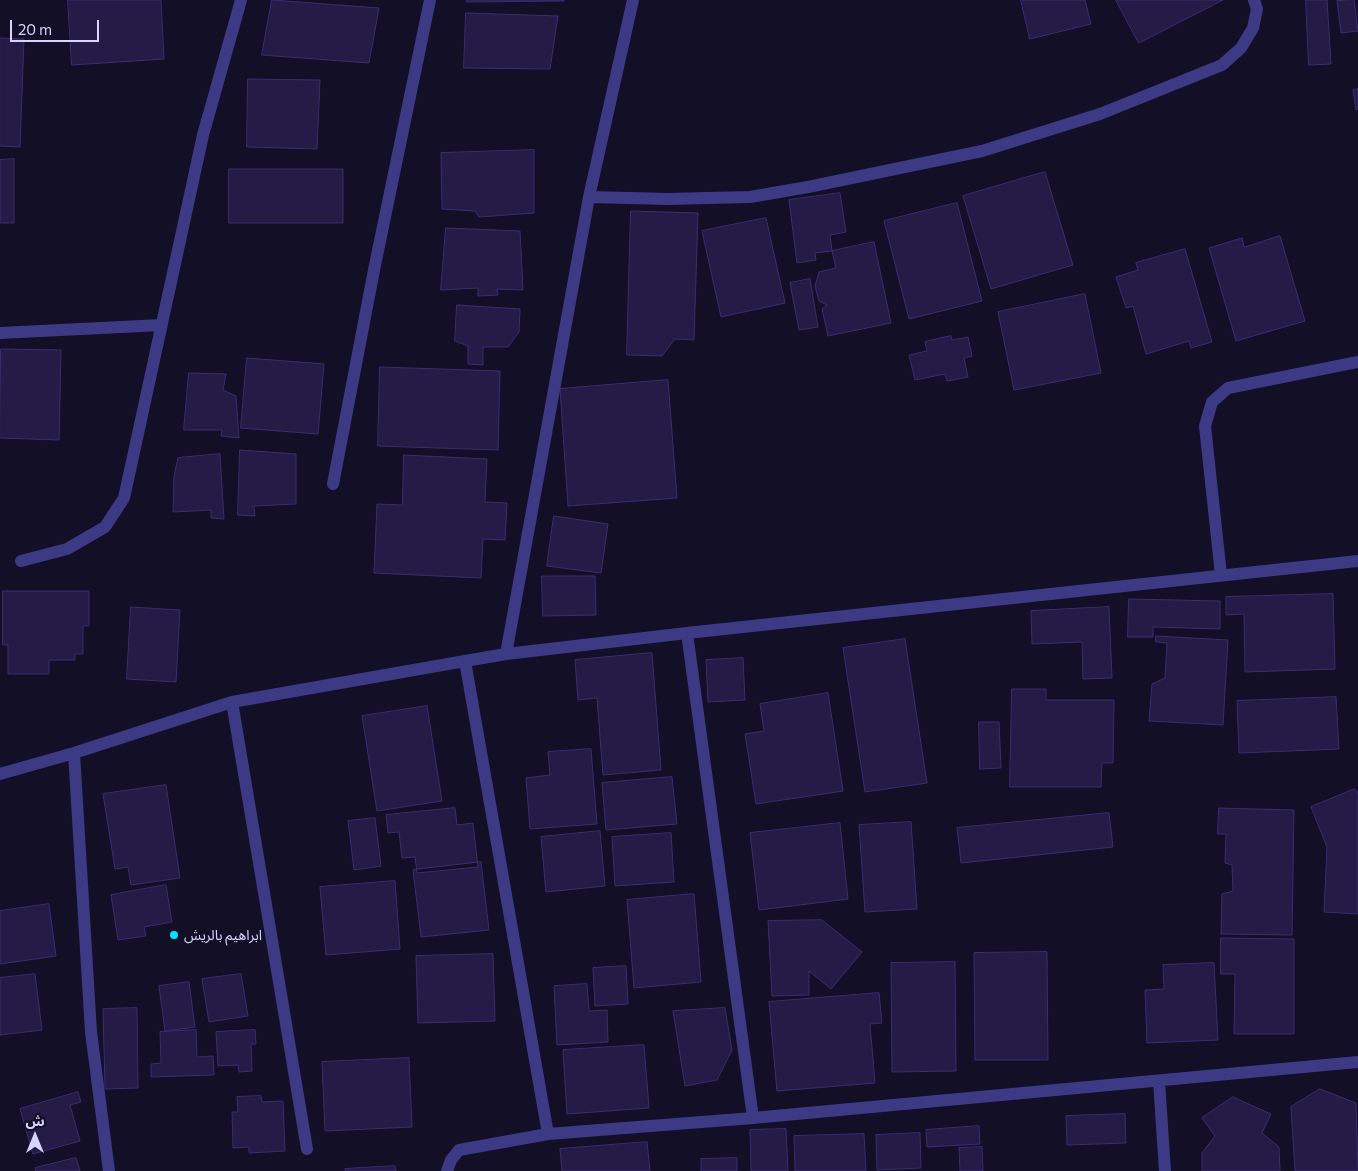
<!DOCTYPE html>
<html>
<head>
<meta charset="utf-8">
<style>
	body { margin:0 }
	#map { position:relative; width:1358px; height:1171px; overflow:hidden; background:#130f26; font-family:Commissioner,"Noto Sans Arabic",sans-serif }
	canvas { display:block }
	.north { position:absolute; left:10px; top:1111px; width:50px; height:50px; -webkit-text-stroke:4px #130f26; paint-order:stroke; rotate:0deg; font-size:14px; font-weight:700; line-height:20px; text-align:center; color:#d9d4ff }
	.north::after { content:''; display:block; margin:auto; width:18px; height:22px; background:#d9d4ff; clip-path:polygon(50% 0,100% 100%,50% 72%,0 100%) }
	.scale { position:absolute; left:10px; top:20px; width:89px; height:22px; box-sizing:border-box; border:2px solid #d9d4ff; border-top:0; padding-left:6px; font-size:15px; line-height:18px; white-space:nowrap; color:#d9d4ff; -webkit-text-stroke:4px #130f26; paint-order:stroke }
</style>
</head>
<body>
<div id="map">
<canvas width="1358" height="1171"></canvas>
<div class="north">ش</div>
<div class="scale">20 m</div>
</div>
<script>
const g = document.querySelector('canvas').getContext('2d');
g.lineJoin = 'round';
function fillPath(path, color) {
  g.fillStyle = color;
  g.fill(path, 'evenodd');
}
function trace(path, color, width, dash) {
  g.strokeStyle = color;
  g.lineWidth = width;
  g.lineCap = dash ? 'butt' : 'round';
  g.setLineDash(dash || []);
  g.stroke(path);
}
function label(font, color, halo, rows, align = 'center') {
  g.font = font + ' Commissioner,"Noto Sans Arabic",sans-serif';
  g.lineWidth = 4.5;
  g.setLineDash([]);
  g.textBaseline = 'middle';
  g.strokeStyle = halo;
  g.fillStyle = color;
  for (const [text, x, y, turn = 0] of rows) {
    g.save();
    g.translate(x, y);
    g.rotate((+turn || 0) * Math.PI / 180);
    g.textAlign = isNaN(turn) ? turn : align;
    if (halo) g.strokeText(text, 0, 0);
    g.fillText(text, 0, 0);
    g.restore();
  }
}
const building = new Path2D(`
	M 68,0 L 161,0 L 164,59 L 72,65 Z
	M 272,0 L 379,8 L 369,63 L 262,55 Z
	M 467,0 L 564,0 L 564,1 L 467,2 Z
	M 1021,0 L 1085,0 L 1091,24 L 1030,39 Z
	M 1116,0 L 1223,0 L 1139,43 Z
	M 1306,0 L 1327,0 L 1331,64 L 1309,65 Z
	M 1354,0 L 1358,31 L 1341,33 L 1337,1 Z
	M 466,13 L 558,16 L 550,69 L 464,68 Z
	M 0,38 L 24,39 L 20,147 L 0,146 Z
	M 248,79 L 320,80 L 317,149 L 247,147 Z
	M 1358,89 L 1358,109 L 1356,110 L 1353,90 Z
	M 534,150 L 534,213 L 479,217 L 475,211 L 442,209 L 441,153 Z
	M 14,159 L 14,223 L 0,223 L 0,160 Z
	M 229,169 L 343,169 L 343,223 L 229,223 Z
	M 1045,172 L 1073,265 L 991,289 L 963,196 Z
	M 840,193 L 846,232 L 830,235 L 832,251 L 815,253 L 816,260 L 797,263 L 789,200 Z
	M 957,203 L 982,301 L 909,319 L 884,221 Z
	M 631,211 L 698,213 L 694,340 L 675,339 L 662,356 L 627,355 Z
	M 766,218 L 785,303 L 721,317 L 702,231 Z
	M 446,228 L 520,231 L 523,290 L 497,289 L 498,295 L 478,296 L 478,288 L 441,290 Z
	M 1280,236 L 1305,321 L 1236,341 L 1209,248 L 1242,238 L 1244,247 Z
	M 874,242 L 891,323 L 828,336 L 822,309 L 827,305 L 819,301 L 815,286 L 819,272 L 836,268 L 832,251 Z
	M 1185,249 L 1212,342 L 1191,348 L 1189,341 L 1146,354 L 1133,306 L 1126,308 L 1116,277 L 1138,270 L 1136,263 Z
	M 810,279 L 818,327 L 799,330 L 790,283 Z
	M 1085,294 L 1101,373 L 1014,390 L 998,312 Z
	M 457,305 L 520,309 L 519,332 L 508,347 L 483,347 L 483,365 L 468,364 L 468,346 L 455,341 Z
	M 951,336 L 952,340 L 968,337 L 972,356 L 964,358 L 968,377 L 947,381 L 945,374 L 915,380 L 909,355 L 927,351 L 925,342 Z
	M 1,349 L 61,350 L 59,440 L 0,438 Z
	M 247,358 L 324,364 L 318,434 L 241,428 Z
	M 380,367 L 500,371 L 498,450 L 378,446 Z
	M 189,373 L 226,374 L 223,390 L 236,396 L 239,438 L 221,436 L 222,430 L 184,430 Z
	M 668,380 L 677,498 L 568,506 L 560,389 Z
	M 240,450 L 296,454 L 296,504 L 254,506 L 255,516 L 238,515 Z
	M 220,454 L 224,519 L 211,518 L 211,510 L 173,512 L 174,476 L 178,458 Z
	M 404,455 L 487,459 L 485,502 L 507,503 L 505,540 L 483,539 L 481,578 L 374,573 L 377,504 L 402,505 Z
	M 554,516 L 608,524 L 601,573 L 547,566 Z
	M 542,576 L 595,576 L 596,615 L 543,616 Z
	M 3,591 L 89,591 L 89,626 L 83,626 L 83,654 L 75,654 L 75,660 L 49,660 L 49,674 L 8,674 L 8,645 L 3,645 Z
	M 1333,594 L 1335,669 L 1245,672 L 1244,614 L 1226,615 L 1226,597 Z
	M 1129,599 L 1220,601 L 1220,629 L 1153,627 L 1153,637 L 1128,637 Z
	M 131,607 L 180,610 L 176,682 L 127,679 Z
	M 1109,607 L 1112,678 L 1083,679 L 1082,642 L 1032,644 L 1031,611 Z
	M 1156,636 L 1228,640 L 1223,725 L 1149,721 L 1152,684 L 1165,678 L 1167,643 L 1156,642 Z
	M 905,639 L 927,783 L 865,792 L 843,648 Z
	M 652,653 L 661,770 L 603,775 L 597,698 L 578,700 L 575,660 Z
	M 743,658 L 745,700 L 708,702 L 706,660 Z
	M 1012,689 L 1046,689 L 1046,700 L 1114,700 L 1113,763 L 1102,763 L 1101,787 L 1010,787 Z
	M 828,693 L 843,791 L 756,804 L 745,734 L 764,731 L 760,704 Z
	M 1336,697 L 1339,749 L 1239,753 L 1237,701 Z
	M 427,706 L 442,801 L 377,811 L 362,716 Z
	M 979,722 L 999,722 L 1001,768 L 980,769 Z
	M 591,749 L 597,824 L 530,829 L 526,778 L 550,775 L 548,752 Z
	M 672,777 L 677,824 L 606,830 L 602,783 Z
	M 166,785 L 180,878 L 131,885 L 128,867 L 115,869 L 103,794 Z
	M 1355,789 L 1358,793 L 1358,914 L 1324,912 L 1327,847 L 1311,807 Z
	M 455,808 L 457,825 L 473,823 L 478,867 L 417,873 L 415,857 L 402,858 L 399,832 L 388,833 L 386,815 Z
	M 1219,808 L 1294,810 L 1292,935 L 1221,934 L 1222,894 L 1233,891 L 1232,865 L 1225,863 L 1226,834 L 1218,834 Z
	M 1109,813 L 1113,847 L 961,863 L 957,828 Z
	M 375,818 L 381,866 L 354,870 L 348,821 Z
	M 911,822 L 917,909 L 865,912 L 859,825 Z
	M 840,823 L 848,899 L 759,910 L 750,833 Z
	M 600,831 L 605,886 L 546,892 L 541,837 Z
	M 671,833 L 674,882 L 615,886 L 612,837 Z
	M 481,862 L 489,930 L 421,937 L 413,870 Z
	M 395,881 L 400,949 L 326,955 L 320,887 Z
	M 166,885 L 172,922 L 144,927 L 146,936 L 118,940 L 111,895 Z
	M 694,894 L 701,982 L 634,988 L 627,900 Z
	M 49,904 L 56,956 L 0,964 L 0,911 Z
	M 822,920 L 862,952 L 831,989 L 809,971 L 809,995 L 772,996 L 768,921 Z
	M 1221,938 L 1294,939 L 1294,1034 L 1234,1034 L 1235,974 L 1221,974 Z
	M 1047,952 L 1048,1060 L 975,1060 L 974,953 Z
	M 493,954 L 495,1021 L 418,1023 L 416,956 Z
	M 955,962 L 956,1071 L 892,1072 L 891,963 Z
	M 1214,963 L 1218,1040 L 1147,1043 L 1145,990 L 1164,989 L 1163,965 Z
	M 626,966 L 628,1004 L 595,1006 L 593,968 Z
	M 35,974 L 42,1030 L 0,1035 L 0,978 Z
	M 241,974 L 248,1016 L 209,1022 L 202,979 Z
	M 189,982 L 195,1027 L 165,1031 L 159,986 Z
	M 587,984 L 589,1011 L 607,1010 L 608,1042 L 557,1045 L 554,986 Z
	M 879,993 L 882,1023 L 870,1024 L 875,1083 L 777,1091 L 769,1002 Z
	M 137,1008 L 138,1088 L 105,1089 L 103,1009 Z
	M 725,1008 L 732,1050 L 717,1080 L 685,1086 L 673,1011 Z
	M 196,1030 L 197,1057 L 213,1056 L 214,1075 L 151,1077 L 151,1064 L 161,1063 L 160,1032 Z
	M 255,1030 L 256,1044 L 251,1044 L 252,1071 L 239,1072 L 238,1065 L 218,1066 L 216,1032 Z
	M 644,1045 L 649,1108 L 567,1114 L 563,1050 Z
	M 409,1058 L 412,1127 L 325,1131 L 322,1062 Z
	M 1320,1089 L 1356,1103 L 1358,1171 L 1295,1171 L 1291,1107 Z
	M 78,1092 L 81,1102 L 70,1105 L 80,1141 L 33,1154 L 20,1109 Z
	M 261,1096 L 262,1102 L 283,1101 L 285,1151 L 249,1153 L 249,1147 L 233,1148 L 232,1112 L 238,1112 L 237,1097 Z
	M 1233,1097 L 1271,1114 L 1262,1133 L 1279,1147 L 1280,1171 L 1202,1171 L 1202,1153 L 1215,1136 L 1202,1118 Z
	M 1125,1114 L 1126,1143 L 1067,1145 L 1066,1116 Z
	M 979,1126 L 980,1144 L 927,1147 L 926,1130 Z
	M 786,1129 L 788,1171 L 751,1171 L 750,1130 Z
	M 920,1133 L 921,1168 L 877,1170 L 876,1135 Z
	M 864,1134 L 866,1171 L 795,1171 L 794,1136 Z
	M 647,1142 L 650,1171 L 562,1171 L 560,1149 Z
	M 982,1147 L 983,1171 L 960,1171 L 959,1148 Z
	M 76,1158 L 80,1171 L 36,1171 L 35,1168 Z
	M 737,1158 L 737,1171 L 701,1171 L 701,1159 Z
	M 395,1166 L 396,1171 L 345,1171 L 345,1169 Z`);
fillPath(building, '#241b47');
trace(building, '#3b2d73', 1);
trace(new Path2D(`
	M 1221,575 L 1205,426 L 1212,402 L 1228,388 L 1358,362`), '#3d3a85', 12);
trace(new Path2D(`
	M 589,197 L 668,199 L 750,197 L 808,187 L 982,151 L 1100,114 L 1222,65 L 1241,48 L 1253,28 L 1257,9 L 1254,0
	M 0,333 L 161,325
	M 333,484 L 375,265 L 430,0
	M 21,561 L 67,549 L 105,527 L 124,498 L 203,135 L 241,0
	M 687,633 L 753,1118
	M 506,654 L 589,197 L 633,0
	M 465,661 L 548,1134 L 753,1118 L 1358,1062
	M 232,702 L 307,1149
	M 74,753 L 91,1032 L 109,1171
	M 0,774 L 74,753 L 232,702 L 465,661 L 506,654 L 687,633 L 1358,561
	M 1159,1081 L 1165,1171
	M 447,1171 L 451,1160 L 459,1150 L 548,1134`), '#3d3a85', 12);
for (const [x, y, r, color] of [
	[174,935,5,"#00e5ff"]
]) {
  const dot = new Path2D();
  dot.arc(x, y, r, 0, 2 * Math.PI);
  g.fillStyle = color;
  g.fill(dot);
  trace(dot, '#130f26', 2);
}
label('14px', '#d9d4ff', '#130f26', [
	["ابراهيم بالريش",184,935]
], 'left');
</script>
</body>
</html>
